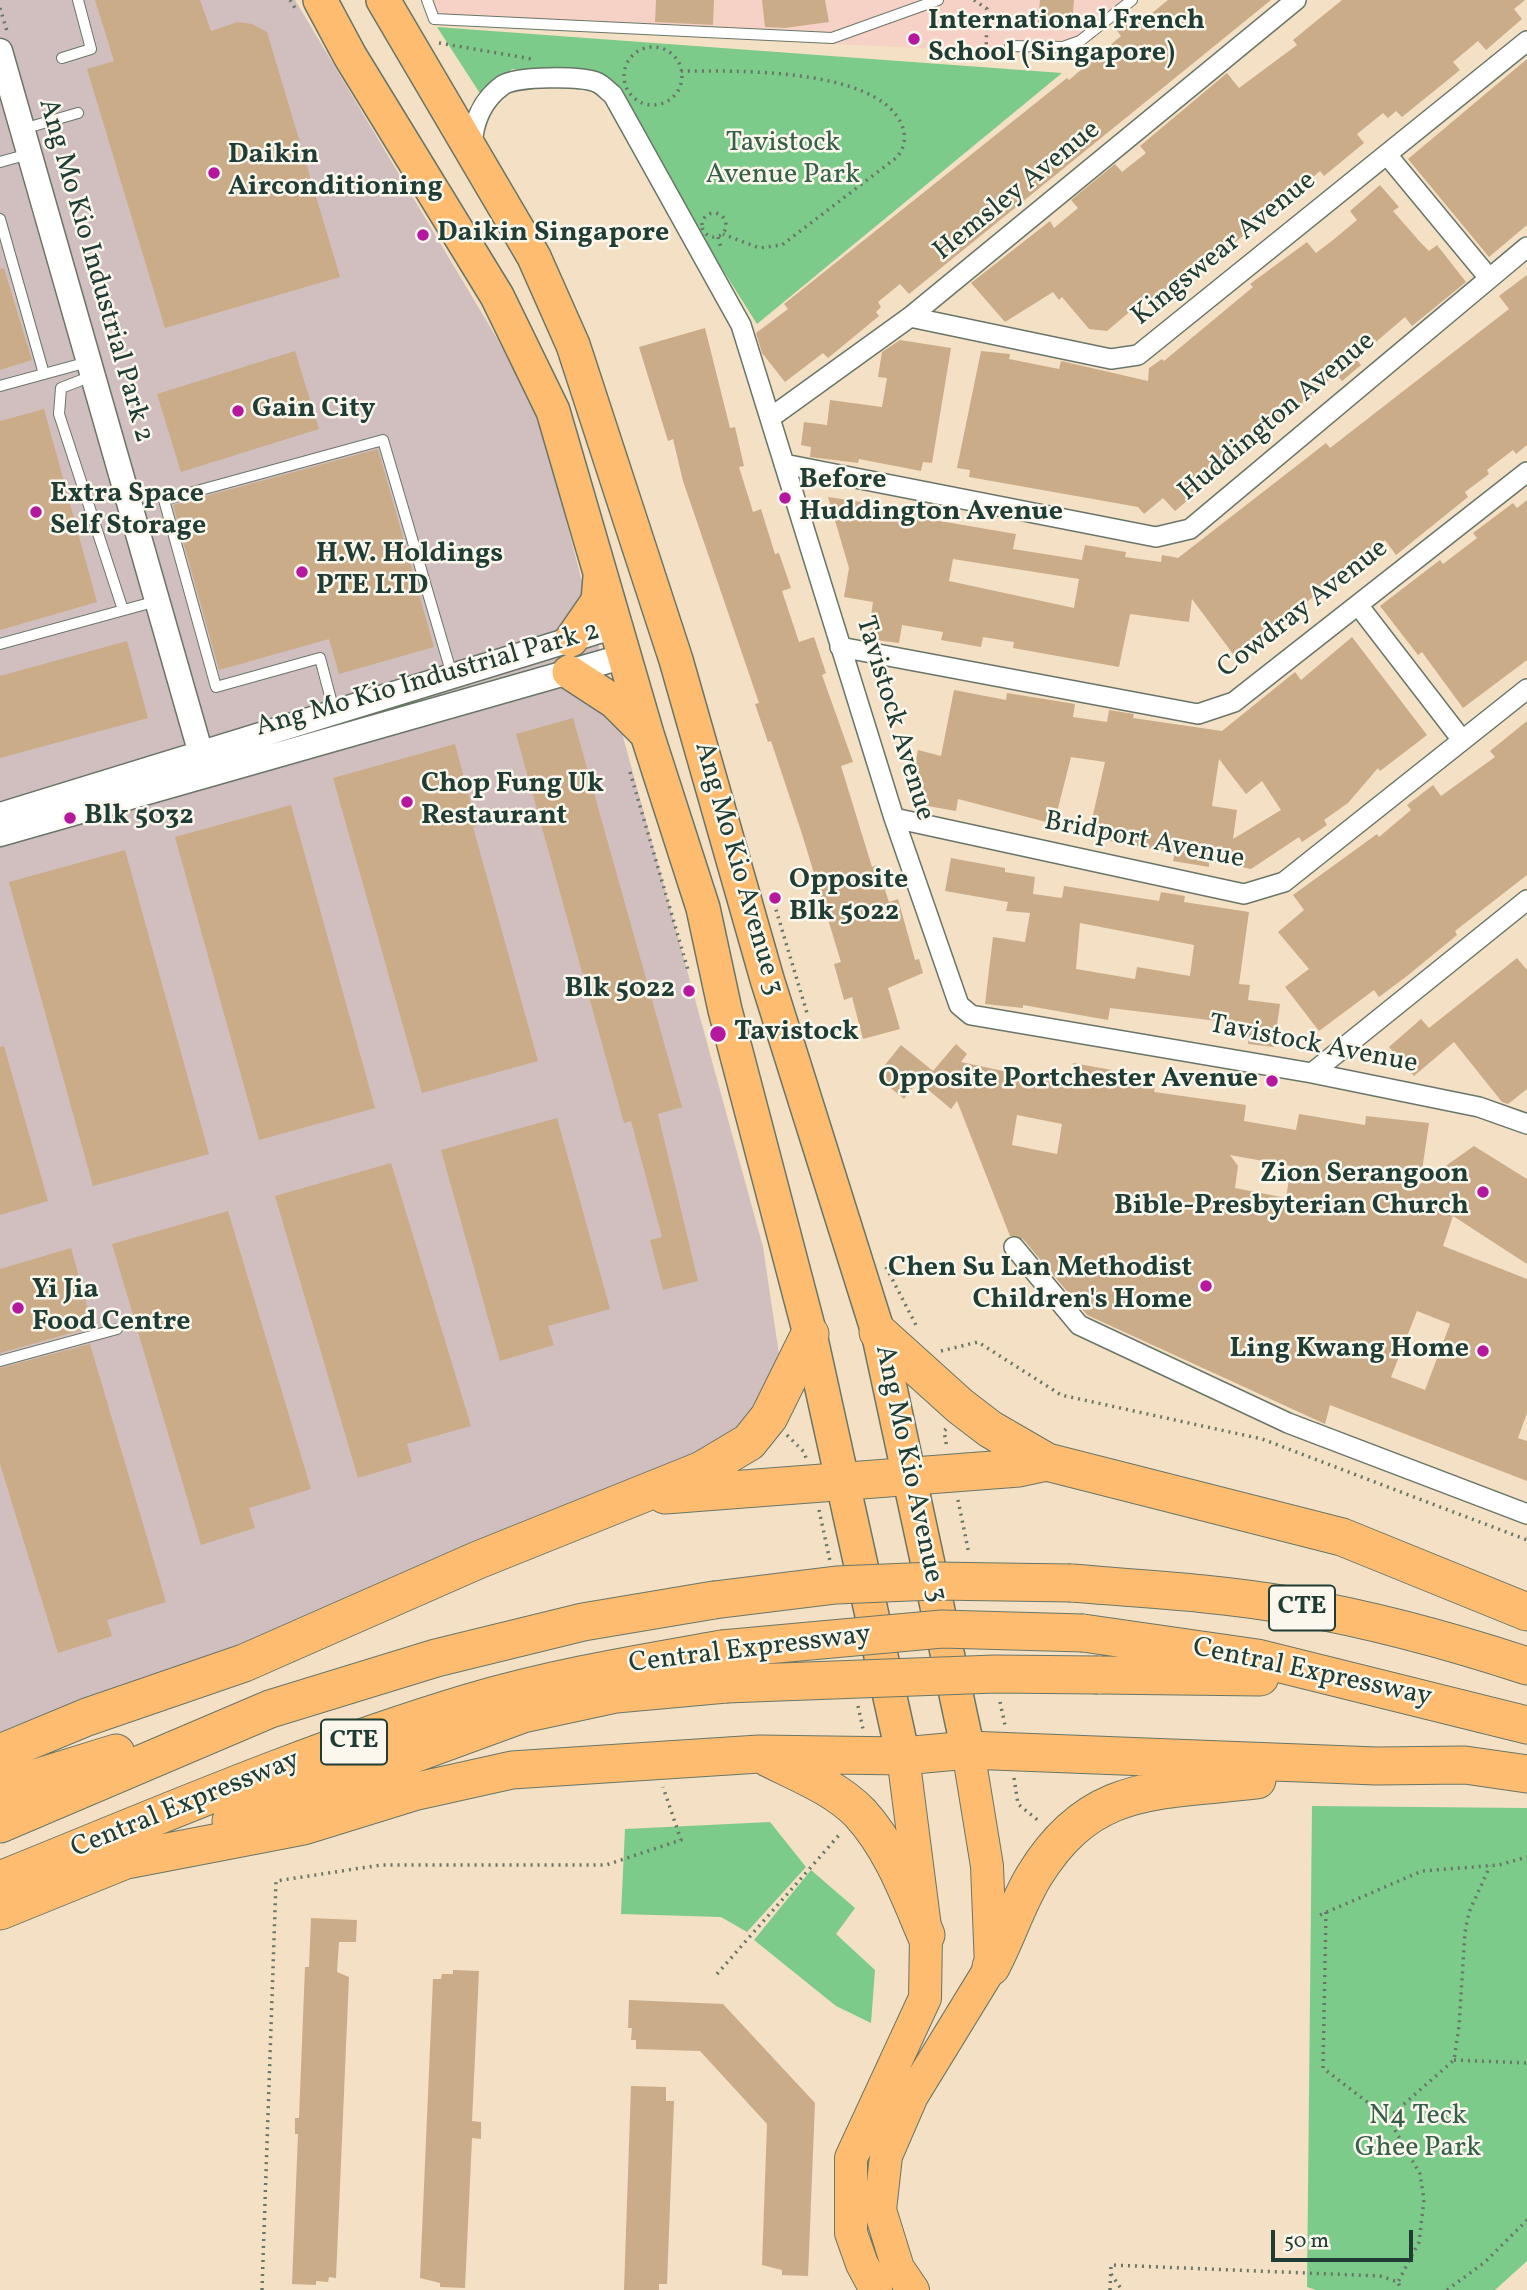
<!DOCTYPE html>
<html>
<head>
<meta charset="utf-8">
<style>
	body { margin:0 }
	#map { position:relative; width:1527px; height:2290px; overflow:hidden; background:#f3e0c5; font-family:Vollkorn,serif }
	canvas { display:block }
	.scale { position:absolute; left:1271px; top:2230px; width:142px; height:32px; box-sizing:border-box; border:4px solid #1f3d34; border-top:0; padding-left:9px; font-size:21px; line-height:24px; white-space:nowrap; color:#1f3d34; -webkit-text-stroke:5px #fbf7ec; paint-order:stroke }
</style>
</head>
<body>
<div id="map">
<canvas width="1527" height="2290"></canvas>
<div class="scale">50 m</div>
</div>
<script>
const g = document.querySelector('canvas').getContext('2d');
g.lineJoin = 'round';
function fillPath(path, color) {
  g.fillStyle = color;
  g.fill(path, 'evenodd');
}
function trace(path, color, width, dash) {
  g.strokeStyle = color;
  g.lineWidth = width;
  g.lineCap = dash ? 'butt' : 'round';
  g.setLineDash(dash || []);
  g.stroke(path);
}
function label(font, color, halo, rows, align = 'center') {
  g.font = font + ' Vollkorn,serif';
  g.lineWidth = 5;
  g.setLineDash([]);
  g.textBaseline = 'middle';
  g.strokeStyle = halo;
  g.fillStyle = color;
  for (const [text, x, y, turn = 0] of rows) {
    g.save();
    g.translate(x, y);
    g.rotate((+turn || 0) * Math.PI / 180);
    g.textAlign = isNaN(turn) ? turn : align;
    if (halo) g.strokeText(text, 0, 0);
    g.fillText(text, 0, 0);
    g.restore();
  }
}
fillPath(new Path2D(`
	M 428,0 L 1131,0 L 1061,55 L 435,24 Z`), '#f6d1c5');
fillPath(new Path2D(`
	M 0,0 L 295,0 L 495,335 L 539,416 L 611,693 L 763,1247 L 779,1354 L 774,1393 L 732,1435 L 567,1511 L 0,1745 Z`), '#d1bfbf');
fillPath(new Path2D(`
	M 437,27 L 1062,73 L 757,324 L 709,248 L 614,81 L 512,69 L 481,95 Z
	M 1312,1806 L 1527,1808 L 1527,2261 L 1495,2290 L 1316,2290 L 1307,2287 Z
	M 770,1822 L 806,1867 L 747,1932 L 721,1917 L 621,1914 L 625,1829 Z
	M 811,1870 L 855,1908 L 836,1934 L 875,1970 L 871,2023 L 836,2006 L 754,1940 Z`), '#7ccb8b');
fillPath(new Path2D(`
	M 95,0 L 200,0 L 211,31 L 238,22 L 252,24 L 267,32 L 340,277 L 165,328 L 87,69 L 114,61 Z
	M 656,0 L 714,0 L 713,25 L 655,22 Z
	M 762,0 L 825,0 L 829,22 L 785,28 L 765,27 Z
	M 1040,0 L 1074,0 L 1072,24 L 1038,22 Z
	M 1168,0 L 1271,0 L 909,294 L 900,284 L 878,302 L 881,307 L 876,312 L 879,316 L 828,358 L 823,353 L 785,382 L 762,353 L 756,333 L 788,309 L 784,304 L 1067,78 L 1069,80 L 1121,36 L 1115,28 L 1133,13 L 1141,22 Z
	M 1342,0 L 1525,0 L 1514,9 L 1522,19 L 1486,50 L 1478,41 L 1453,62 L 1460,70 L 1402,117 L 1396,111 L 1388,118 L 1383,113 L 1357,134 L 1364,143 L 1324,176 L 1320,171 L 1156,309 L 1146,298 L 1107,331 L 1089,329 L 1062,297 L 1059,300 L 1053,292 L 1005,322 L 971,283 L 1050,221 L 1054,228 L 1078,208 L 1071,200 L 1115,164 L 1122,172 L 1146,153 L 1140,146 L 1227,73 L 1239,88 L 1297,45 L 1293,40 Z
	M 1527,59 L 1527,225 L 1489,257 L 1408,159 Z
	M 1380,185 L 1399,207 L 1393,211 L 1420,242 L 1429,251 L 1437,245 L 1466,282 L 1412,326 L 1405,317 L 1356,359 L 1361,365 L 1342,381 L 1336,374 L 1175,511 L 1163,498 L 1144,514 L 1138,507 L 969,477 L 970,470 L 957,468 L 981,351 L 1010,354 L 1009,359 L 1059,369 L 1061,361 L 1148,381 L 1149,368 L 1162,359 L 1164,361 L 1253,287 L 1250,284 L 1307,242 L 1316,253 L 1333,240 L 1357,220 L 1350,211 Z
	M 4,268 L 32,360 L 0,370 L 0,269 Z
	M 1527,275 L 1527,445 L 1516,454 L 1513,450 L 1487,470 L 1489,474 L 1465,492 L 1468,497 L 1396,555 L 1385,540 L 1236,658 L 1192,599 L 1189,622 L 1130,614 L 1119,667 L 1013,648 L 1014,642 L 983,637 L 981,647 L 941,640 L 943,632 L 902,625 L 899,643 L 868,639 L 873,602 L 844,597 L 849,568 L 828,497 L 923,511 L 922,518 L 1016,534 L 1013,549 L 1082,560 L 1085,545 L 1126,552 L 1125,557 L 1161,562 L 1162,555 L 1178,558 L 1326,443 L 1330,448 L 1509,309 L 1499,296 ZM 953,559 L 1079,579 L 1074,608 L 949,581 Z
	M 705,328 L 730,428 L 735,427 L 744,466 L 739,467 L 753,512 L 761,509 L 775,554 L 779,553 L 791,588 L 782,591 L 799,642 L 814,637 L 826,673 L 822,675 L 853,762 L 841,766 L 872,867 L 877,865 L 889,902 L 898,899 L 915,960 L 919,959 L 923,973 L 888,988 L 900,1029 L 863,1039 L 852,997 L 844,1000 L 834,964 L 841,962 L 802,834 L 771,741 L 768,742 L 755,704 L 759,703 L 683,481 L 673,439 L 668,441 L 639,347 Z
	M 900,340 L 951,348 L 932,463 L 923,462 L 921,471 L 859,459 L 858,463 L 810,457 L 811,447 L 801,445 L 804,422 L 827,425 L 830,400 L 882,407 L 887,378 L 878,377 L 882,352 Z
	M 295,351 L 319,429 L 181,472 L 157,394 Z
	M 44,409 L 97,602 L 0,630 L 0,421 Z
	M 378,449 L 434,647 L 339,674 L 329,639 L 219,670 L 173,505 Z
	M 1527,500 L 1527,660 L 1463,708 L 1422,652 L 1418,655 L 1380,606 L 1440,560 L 1443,564 L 1477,538 L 1473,533 L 1513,503 L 1517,508 Z
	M 1352,637 L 1427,735 L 1380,771 L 1378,768 L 1348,803 L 1324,820 L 1327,825 L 1302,842 L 1299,837 L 1251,869 L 1223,863 L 1209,863 L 1209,867 L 1173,861 L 1175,853 L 1088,837 L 1105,762 L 1071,757 L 1054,824 L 958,799 L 956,811 L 916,804 L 912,781 L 918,750 L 941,756 L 954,690 L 1006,700 L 1007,693 L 1075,704 L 1073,717 L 1107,722 L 1109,710 L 1134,714 L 1133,718 L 1222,731 L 1295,672 L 1301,680 ZM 1219,759 L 1246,794 L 1262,781 L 1281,810 L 1233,839 L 1237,810 L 1212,806 Z
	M 127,641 L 148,718 L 0,758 L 0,676 Z
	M 573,718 L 682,1107 L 658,1114 L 698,1281 L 663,1290 L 650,1240 L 662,1237 L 631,1121 L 624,1123 L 516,734 Z
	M 1527,721 L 1527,875 L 1455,931 L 1457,935 L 1407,976 L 1379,997 L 1374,990 L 1319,1031 L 1285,987 L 1309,969 L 1278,932 L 1304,910 L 1293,895 L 1377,834 L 1379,837 L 1411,810 L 1407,805 L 1433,785 L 1441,796 L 1495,757 L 1490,751 Z
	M 455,744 L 477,826 L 473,827 L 538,1061 L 422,1093 L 333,778 Z
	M 291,805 L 375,1108 L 259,1140 L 175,837 Z
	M 125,850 L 209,1154 L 93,1186 L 9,882 Z
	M 951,858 L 1005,868 L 1005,872 L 1035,877 L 1033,894 L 1062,898 L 1064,886 L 1159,901 L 1161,892 L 1185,896 L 1184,902 L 1249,912 L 1239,984 L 1250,985 L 1248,1000 L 1280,1004 L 1274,1047 L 1248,1044 L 1250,1025 L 1110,1008 L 1108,1020 L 1023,1005 L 1023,1008 L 985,1004 L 993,937 L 1025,942 L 1030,913 L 1006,911 L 1008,902 L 945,891 ZM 1080,923 L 1194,945 L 1190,976 L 1137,967 L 1135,979 L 1076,969 Z
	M 1517,958 L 1527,970 L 1527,1089 L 1508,1104 L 1502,1102 L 1454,1042 L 1414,1076 L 1389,1047 L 1421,1019 L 1429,1028 Z
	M 956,1044 L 967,1054 L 961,1062 L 1069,1085 L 1073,1063 L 1112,1070 L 1111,1080 L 1155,1086 L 1154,1092 L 1246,1105 L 1244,1121 L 1296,1130 L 1299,1114 L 1365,1125 L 1366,1116 L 1429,1123 L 1420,1184 L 1474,1146 L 1527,1179 L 1527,1264 L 1453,1216 L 1443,1246 L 1527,1279 L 1527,1413 L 1518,1438 L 1527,1441 L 1527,1481 L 1330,1405 L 1325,1424 L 1087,1315 L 1023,1239 L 1010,1236 L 957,1101 L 951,1109 L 918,1081 L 904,1099 L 876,1076 L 901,1045 L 933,1071 ZM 1017,1115 L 1062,1124 L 1057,1154 L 1012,1145 ZM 1230,1155 L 1291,1166 L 1286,1198 L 1235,1188 L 1238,1166 ZM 1417,1311 L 1450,1324 L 1425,1390 L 1391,1377 Z
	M 4,1046 L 48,1201 L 0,1215 L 0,1047 Z
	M 557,1118 L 610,1309 L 548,1326 L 554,1345 L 500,1361 L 441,1150 Z
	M 391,1163 L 471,1426 L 407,1444 L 412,1462 L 358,1478 L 275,1196 Z
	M 228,1211 L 311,1489 L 249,1508 L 255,1528 L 201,1545 L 112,1244 Z
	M 71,1248 L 93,1327 L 0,1353 L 0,1269 Z
	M 90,1344 L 166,1602 L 107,1620 L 112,1636 L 58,1653 L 0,1464 L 0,1368 Z
	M 311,1918 L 357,1920 L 356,1942 L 339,1942 L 337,1972 L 349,1977 L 336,2278 L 329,2277 L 328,2282 L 316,2281 L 316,2285 L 292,2284 L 298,2134 L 295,2134 L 295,2118 L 299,2118 L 305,1967 L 309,1967 Z
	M 453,1970 L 479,1971 L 472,2121 L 481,2122 L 481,2139 L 472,2138 L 465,2288 L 440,2287 L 440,2283 L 420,2278 L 433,1979 L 441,1979 L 442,1974 L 453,1974 Z
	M 629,2000 L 723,2004 L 815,2103 L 808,2276 L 782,2275 L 782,2270 L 762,2265 L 767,2124 L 700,2051 L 636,2049 L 636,2040 L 631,2040 L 632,2028 L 628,2028 Z
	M 631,2086 L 666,2087 L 666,2101 L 674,2101 L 667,2284 L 659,2284 L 659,2290 L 624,2290 Z`), '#cbac88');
const service = new Path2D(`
	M 427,0 L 434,19 L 832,38 L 938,0
	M 1010,46 L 1063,47 L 1080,41 L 1132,0
	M 62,58 L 91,49 L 78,0
	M 23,129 L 78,113
	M 0,162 L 29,154
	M 0,219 L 44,374
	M 92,376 L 61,388 L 59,414 L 123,610
	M 0,386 L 88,362
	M 0,644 L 157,601
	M 334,711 L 320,658 L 216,687 L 164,500 L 383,440 L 452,675
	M 0,1361 L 117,1329`);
const minor = new Path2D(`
	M 472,147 C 473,123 482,100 503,85 C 517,76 580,76 596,82 C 602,84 608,91 613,95 L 741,325 L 894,818 L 959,1005 L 971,1015 L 1312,1073 L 1479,1107 L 1527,1124
	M 1388,156 L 1489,278
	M 910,317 L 1111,359 L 1138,355 L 1527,41
	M 770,418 L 910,317 L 1296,0
	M 784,464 L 1156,537 L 1190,529 L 1527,247
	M 1358,605 L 1462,740
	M 840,647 L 1198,714 L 1234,702 L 1527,472
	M 894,818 L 1244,894 L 1284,882 L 1527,689
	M 1312,1073 L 1527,900
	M 1014,1247 L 1079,1325 L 1288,1423 L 1527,1514`);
const tertiary = new Path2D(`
	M 0,51 L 207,775
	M 0,815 L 615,626
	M 0,834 L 625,656`);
const primary = new Path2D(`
	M 876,2290 L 862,2264 L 851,2233 L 851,2158 L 925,1998 L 926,1935 L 903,1756
	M 913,2290 L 898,2268 L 880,2210 L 886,2156 L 912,2096 L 991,1967 L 987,1866 L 968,1750`);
const trunk = new Path2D(`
	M 320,0 L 350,56 L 497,296 L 553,411 L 647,734 L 703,908 L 725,1010 L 810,1334 L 903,1756
	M 383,0 L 534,257 L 573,345 L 676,660 L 767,979 L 878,1332 L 968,1750
	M 571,640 L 598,601 L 600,577
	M 569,672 L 615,702 L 645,732`);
const motorway = new Path2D(`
	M 878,1332 L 960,1406 L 990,1429 L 1047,1462 L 1342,1537 L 1527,1612
	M 665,1495 L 1019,1468 L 1047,1462
	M 1071,1583 C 1146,1589 1221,1593 1294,1606 C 1374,1620 1451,1641 1527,1666
	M 1083,1633 L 1257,1658 L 1527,1725
	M 1098,1675 L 1260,1677
	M 0,1753 L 87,1717 L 244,1663 L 478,1560 L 702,1470 L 749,1442 L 769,1417 L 810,1334
	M 768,1758 C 798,1773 836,1788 860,1813 C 892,1848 908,1893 926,1935
	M 0,1789 L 116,1753
	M 231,1821 L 523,1714 L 616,1694 L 726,1684
	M 0,1824 L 270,1709 L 436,1658 L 583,1622 L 714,1600
	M 121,1861 L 303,1826 L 413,1792 L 512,1770 L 759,1754 L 903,1756 L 968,1750 L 1376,1766 L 1465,1765 L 1527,1774
	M 0,1880 C 154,1818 308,1751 468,1703 C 551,1678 637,1664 722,1649
	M 0,1911 L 143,1853
	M 991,1967 C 1007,1937 1017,1904 1034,1876 C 1092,1781 1159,1792 1257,1780`);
trace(service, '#697667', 12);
trace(minor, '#697667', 22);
trace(tertiary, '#697667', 27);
trace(primary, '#697667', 34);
trace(trunk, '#697667', 36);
trace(motorway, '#697667', 39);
trace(new Path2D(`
	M 290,0 L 295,8
	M 974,0 L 987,9 L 986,56
	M 0,8 L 7,31
	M 439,43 L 532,59
	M624 76a29 29 0 1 1 58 0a29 29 0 1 1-58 0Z
	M 681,71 C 733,71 874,67 901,123 C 907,136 905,148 896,158 L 782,245 L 759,248 L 723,234
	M702 225a12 12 0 1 1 24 0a12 12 0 1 1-24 0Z
	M 718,237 L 721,248
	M 630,772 L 688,970
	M 774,903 L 807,1013
	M 886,1267 L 918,1329
	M 941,1351 L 978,1342 L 1061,1395 L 1262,1439 L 1527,1540
	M 946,1429 L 944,1431 L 947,1448
	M 787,1435 L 804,1452 L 806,1458
	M 958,1500 L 969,1554
	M 819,1510 L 830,1561
	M 1000,1702 L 1005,1725
	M 858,1706 L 863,1729
	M 1014,1778 L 1018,1804 L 1040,1822
	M 1326,1912 L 1323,2068 L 1388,2118 L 1420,2174 L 1424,2200 L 1419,2242 L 1398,2282
	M 1320,1915 L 1422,1871 L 1499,1865 L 1527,1857
	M 717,1974 L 840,1834
	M 1454,2060 L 1527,2063
	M 1388,2118 L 1454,2060 L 1459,2026 L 1465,1932 L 1469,1912 L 1490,1866
	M 1111,2274 L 1122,2290
	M 262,2290 L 276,1881 L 381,1865 L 606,1865 L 681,1840 L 663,1787
	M 1110,2290 L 1111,2265 L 1380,2276 L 1398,2282 L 1401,2290
	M 1447,2290 L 1485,2262 L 1527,2220`), '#697667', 3.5, [2, 5]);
trace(service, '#fff', 10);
trace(minor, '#fff', 19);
trace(tertiary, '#fff', 24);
trace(primary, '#fdbc6f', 32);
trace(trunk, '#fdbc6f', 33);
trace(motorway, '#fdbc6f', 37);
const motorwayBridge = new Path2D(`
	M 714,1600 L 836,1585 L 934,1581 L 1071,1583
	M 722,1649 L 942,1629 L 1083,1633
	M 726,1684 L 995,1674 L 1098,1675`);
trace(motorwayBridge, '#697667', 39, []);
trace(motorwayBridge, '#fdbc6f', 37);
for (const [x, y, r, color] of [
	[914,39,7,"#b5179e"],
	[214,173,7,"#b5179e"],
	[423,235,7,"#b5179e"],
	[238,411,7,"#b5179e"],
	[785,498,7,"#b5179e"],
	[36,512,7,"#b5179e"],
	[302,572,7,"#b5179e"],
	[407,802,7,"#b5179e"],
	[70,818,7,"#b5179e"],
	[775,898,7,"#b5179e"],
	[689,991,7,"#b5179e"],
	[718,1034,9,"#b5179e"],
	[1272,1081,7,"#b5179e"],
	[1483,1192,7,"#b5179e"],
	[1206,1286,7,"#b5179e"],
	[18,1308,7,"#b5179e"],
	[1483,1351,7,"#b5179e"]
]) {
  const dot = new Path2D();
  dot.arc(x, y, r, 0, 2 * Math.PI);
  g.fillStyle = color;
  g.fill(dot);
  trace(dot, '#fbf7ec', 2.5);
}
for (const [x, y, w] of [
	[1302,1608,66],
	[354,1742,66]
]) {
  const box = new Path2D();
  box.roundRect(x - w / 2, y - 22.5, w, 45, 5);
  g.fillStyle = '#fbf7ec';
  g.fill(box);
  trace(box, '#1f3d34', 2);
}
label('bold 26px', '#1f3d34', null, [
	["CTE",1302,1608],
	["CTE",354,1742]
]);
label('bold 28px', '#1f3d34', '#fbf7ec', [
	["International French",928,23],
	["School (Singapore)",928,55],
	["Daikin",228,157],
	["Airconditioning",228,189],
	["Daikin Singapore",437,235],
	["Gain City",252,411],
	["Before",799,482],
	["Huddington Avenue",799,514],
	["Extra Space",50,496],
	["Self Storage",50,528],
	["H.W. Holdings",316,556],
	["PTE LTD",316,588],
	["Chop Fung Uk",421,786],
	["Restaurant",421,818],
	["Blk 5032",84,818],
	["Opposite",789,882],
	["Blk 5022",789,914],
	["Blk 5022",675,991,"right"],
	["Tavistock",734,1034],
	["Opposite Portchester Avenue",1258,1081,"right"],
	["Zion Serangoon",1469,1176,"right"],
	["Bible-Presbyterian Church",1469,1208,"right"],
	["Chen Su Lan Methodist",1192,1270,"right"],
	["Children's Home",1192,1302,"right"],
	["Yi Jia",32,1292],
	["Food Centre",32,1324],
	["Ling Kwang Home",1469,1351,"right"]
], 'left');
label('28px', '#36604a', '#fbf7ec', [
	["Tavistock",783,145],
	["Avenue Park",783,177],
	["N4 Teck",1418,2118],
	["Ghee Park",1418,2150]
]);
label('28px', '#1f3d34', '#fbf7ec', [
	["Hemsley Avenue",1018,192,-39],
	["Kingswear Avenue",1225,250,-39],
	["Ang Mo Kio Industrial Park 2",94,271,74],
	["Huddington Avenue",1278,418,-40],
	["Cowdray Avenue",1304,610,-38],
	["Ang Mo Kio Industrial Park 2",428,681,-16],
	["Tavistock Avenue",893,719,73],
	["Bridport Avenue",1144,842,11],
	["Ang Mo Kio Avenue 3",737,869,74],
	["Tavistock Avenue",1313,1046,11],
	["Ang Mo Kio Avenue 3",909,1474,78],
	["Central Expressway",750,1651,-7],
	["Central Expressway",1312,1674,12],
	["Central Expressway",186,1806,-22]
]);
</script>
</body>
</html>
